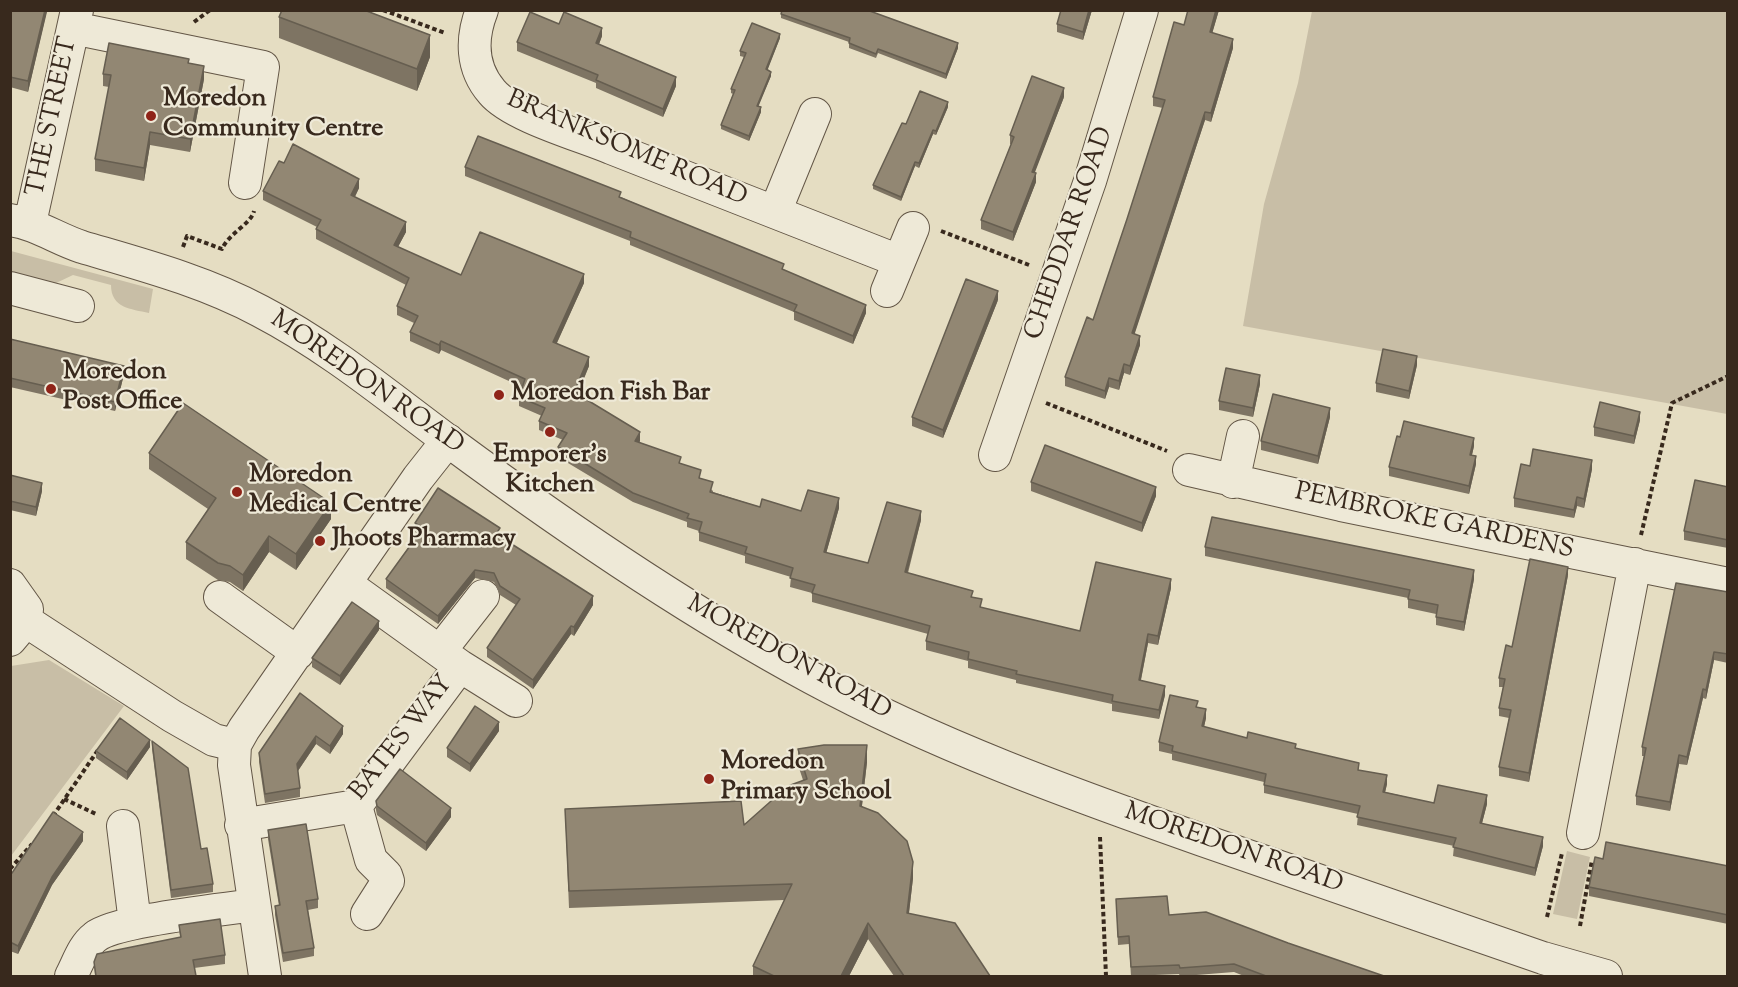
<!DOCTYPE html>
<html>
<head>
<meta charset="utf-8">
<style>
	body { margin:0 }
	#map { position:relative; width:1738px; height:987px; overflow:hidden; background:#e5ddc2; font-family:"Sorts Mill Goudy",serif }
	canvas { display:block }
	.frame { position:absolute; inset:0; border:12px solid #38291d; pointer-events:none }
</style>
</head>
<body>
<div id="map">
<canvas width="1738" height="987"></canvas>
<div class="frame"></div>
</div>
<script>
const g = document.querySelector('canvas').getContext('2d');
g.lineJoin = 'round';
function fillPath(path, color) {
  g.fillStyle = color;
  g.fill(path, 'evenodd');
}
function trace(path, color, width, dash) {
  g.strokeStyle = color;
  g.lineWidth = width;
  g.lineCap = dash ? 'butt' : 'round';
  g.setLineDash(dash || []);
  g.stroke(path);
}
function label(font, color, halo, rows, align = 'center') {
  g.font = font + ' "Sorts Mill Goudy",serif';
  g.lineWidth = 4.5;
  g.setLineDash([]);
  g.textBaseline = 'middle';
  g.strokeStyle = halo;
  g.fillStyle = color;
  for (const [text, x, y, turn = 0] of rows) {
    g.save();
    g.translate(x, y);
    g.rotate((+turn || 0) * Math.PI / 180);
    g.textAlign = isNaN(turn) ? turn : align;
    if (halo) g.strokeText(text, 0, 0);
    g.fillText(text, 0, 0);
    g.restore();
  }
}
fillPath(new Path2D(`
	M 1312,11 L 1727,11 L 1727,414 L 1243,326 L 1264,204 L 1298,83 Z
	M 11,251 L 153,289 L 149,313 C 131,309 111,308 111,285 L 73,275 L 54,284 L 11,276 Z
	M 49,660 L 124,706 L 11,856 L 11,666 Z
	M 1567,851 L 1590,857 L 1577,919 L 1553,914 Z`), '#c8bea6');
const minor = new Path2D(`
	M 482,10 C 471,38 471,68 492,92 C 512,116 580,135 611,148 C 707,186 803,223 899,261
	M 73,28 L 263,67 L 245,183
	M 775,212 L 815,114
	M 10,220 C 37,224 57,239 82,247 C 143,265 204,281 260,311 C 329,347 389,397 451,443 C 566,528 686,610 812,678 C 936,745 1069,793 1202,840 C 1315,880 1429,919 1543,958 L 1606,976
	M 30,223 L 77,10
	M 10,288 L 78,306
	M 887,291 L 913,228
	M 995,455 L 1090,181 L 1142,10
	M 1189,470 L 1341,505 L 1728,584
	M 1233,482 L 1243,436
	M 10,585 L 27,609 L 26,621 L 10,640
	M 220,597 L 298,653
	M 26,621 L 172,716 L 214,740 L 235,745
	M 440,651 L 483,596
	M 460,666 L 516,701
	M 356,806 L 371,860 L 386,875 L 388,881 L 367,914
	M 241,825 L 356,806 L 460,666 L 346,584
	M 123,826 L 135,923
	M 1583,833 L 1635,564
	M 71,976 C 78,963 83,946 95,937 C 116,920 222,910 254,905
	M 265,976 L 234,765 L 235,745 L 244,729 L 418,478 L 448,440`);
trace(minor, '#635646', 34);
trace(new Path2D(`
	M 383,10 L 445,33
	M 194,22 L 210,10
	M 941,231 L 1029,265
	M 183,247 L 187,236 L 222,249 C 229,233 251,224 254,211
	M 1046,403 L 1167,451
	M 1641,535 L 1672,403 L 1728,376
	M 64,799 L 96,814
	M 53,816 L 98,750
	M 1100,837 L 1106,976
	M 10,869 L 32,844
	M 1547,917 L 1562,853
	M 1580,926 L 1592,860`), '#38291d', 4, [4.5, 3]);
trace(minor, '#eee9d7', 32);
fillPath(new Path2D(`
	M 10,10 L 47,10 L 28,92 L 10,87 Z
	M 1092,10 L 1083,40 L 1057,32 L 1057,24 Z
	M 1188,10 L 1219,10 L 1212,33 L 1233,48 L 1211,122 L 1205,120 L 1134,334 L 1140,345 L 1130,375 L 1124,373 L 1119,390 L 1109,387 L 1105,399 L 1065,386 L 1065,377 L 1093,320 L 1127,219 L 1163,108 L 1153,106 L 1153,97 L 1184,25 Z
	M 781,14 L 958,48 L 946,79 L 878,53 L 876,58 L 849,48 L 849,42 L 781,18 Z
	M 279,17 L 430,57 L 417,91 L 279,38 Z
	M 559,24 L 602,36 L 599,44 L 676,86 L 663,117 L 596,88 L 596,83 L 517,51 L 517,42 Z
	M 780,38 L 767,70 L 771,76 L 758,106 L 761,112 L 749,141 L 721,129 L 721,125 L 733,94 L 731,93 L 731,89 L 744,57 L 740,56 L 740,51 Z
	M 189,64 L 204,79 L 190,152 L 150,145 L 144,181 L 95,171 L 95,159 L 109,87 L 103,86 L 103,74 Z
	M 1064,97 L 1034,173 L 1036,182 L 1013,241 L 981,229 L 981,220 L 1011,144 L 1010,144 L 1010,135 Z
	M 948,107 L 936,135 L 933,134 L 919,168 L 915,166 L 901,201 L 873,189 L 873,185 L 906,124 Z
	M 284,163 L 359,188 L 355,197 L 406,232 L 398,247 L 461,275 L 584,283 L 557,343 L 589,366 L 578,394 L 640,441 L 639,442 L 681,464 L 701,479 L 713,491 L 713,492 L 760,507 L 801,511 L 839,508 L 826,553 L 868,563 L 921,520 L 908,573 L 973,597 L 982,608 L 1080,631 L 1171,588 L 1158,645 L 1148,643 L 1141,680 L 1165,695 L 1159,719 L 1112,711 L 1112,704 L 1016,683 L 1016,680 L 968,668 L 968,661 L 926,650 L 926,641 L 928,634 L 812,602 L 812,593 L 790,587 L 791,577 L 745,563 L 745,556 L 699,541 L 699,531 L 687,527 L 687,522 L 633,502 L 558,457 L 558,447 L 563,440 L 539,430 L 539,421 L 542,416 L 519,406 L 519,397 L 522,387 L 441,350 L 439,354 L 410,341 L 410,332 L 414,323 L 397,315 L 397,306 L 406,285 L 316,239 L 316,229 L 317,227 L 263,200 L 263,191 Z
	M 465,167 L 621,197 L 784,270 L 866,313 L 853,344 L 794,320 L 794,312 L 630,245 L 630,241 L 465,176 Z
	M 998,300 L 943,438 L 912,426 L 912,417 Z
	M 10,339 L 124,374 L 115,411 L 10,387 Z
	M 1417,365 L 1409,399 L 1376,392 L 1376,383 Z
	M 1260,384 L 1253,417 L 1219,410 L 1219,401 Z
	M 1330,417 L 1318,464 L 1261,450 L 1261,441 Z
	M 1640,420 L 1634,444 L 1594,436 L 1594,427 Z
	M 1474,446 L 1472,455 L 1476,464 L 1469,494 L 1389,476 L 1389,467 Z
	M 149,453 L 331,519 L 296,570 L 269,552 L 243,591 L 230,582 L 218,580 L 186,559 L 186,542 L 208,509 L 149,469 Z
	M 1530,466 L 1592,469 L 1584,508 L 1577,506 L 1574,518 L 1514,507 L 1514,498 Z
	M 10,475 L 42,491 L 36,516 L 10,510 Z
	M 1031,482 L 1156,496 L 1142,532 L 1031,491 Z
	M 1728,487 L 1728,548 L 1684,540 L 1684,531 Z
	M 415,523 L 500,536 L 593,605 L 574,636 L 571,634 L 533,689 L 487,657 L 487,648 L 516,605 L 500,595 L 494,582 L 475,578 L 438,624 L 386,588 L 386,579 L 418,534 L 415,532 Z
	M 1205,547 L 1474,579 L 1464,631 L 1436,625 L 1436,614 L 1408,608 L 1408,598 L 1205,556 Z
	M 1568,575 L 1529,782 L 1499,776 L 1499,767 L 1509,718 L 1499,716 L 1499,708 L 1503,687 L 1499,687 L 1499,678 L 1512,647 Z
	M 1728,592 L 1728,663 L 1714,660 L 1706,699 L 1703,698 L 1687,765 L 1679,764 L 1670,811 L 1636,805 L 1636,796 L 1644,756 L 1642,756 L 1642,747 Z
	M 379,630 L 340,685 L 312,667 L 312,658 Z
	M 300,693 L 343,734 L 330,754 L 316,744 L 298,771 L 300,788 L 300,797 L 265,803 L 259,762 L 259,753 Z
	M 1198,707 L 1206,718 L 1204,727 L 1247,738 L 1296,749 L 1359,770 L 1387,784 L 1385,792 L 1434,803 L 1487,804 L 1482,823 L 1543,846 L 1535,876 L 1453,856 L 1454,846 L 1357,825 L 1358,814 L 1264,793 L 1264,782 L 1172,760 L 1172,754 L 1159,751 L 1159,742 Z
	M 499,731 L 470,772 L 447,757 L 447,748 Z
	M 152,741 L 201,849 L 213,884 L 213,892 L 171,898 L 152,749 Z
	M 150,747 L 127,780 L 96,758 L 96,751 Z
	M 798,749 L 867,762 L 862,806 L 913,878 L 909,913 L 990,976 L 894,976 L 868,939 L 849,976 L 753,976 L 753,966 L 784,900 L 569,908 L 565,809 L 744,825 L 803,780 L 798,765 Z
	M 376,801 L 451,817 L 426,851 L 377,815 L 376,810 Z
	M 268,830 L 318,899 L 318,908 L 308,910 L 314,948 L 314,956 L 283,962 L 275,915 L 275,906 L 279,906 L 268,839 Z
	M 83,841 L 52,885 L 18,954 L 10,951 L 10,872 L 12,873 Z
	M 1603,859 L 1728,866 L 1728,924 L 1589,896 L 1589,887 Z
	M 1116,899 L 1169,915 L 1288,943 L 1384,976 L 1244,976 L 1234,972 L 1184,976 L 1180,976 L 1179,974 L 1131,976 L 1129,944 L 1118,945 Z
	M 179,925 L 225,955 L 225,964 L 194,968 L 196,976 L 95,976 L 94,962 L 180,937 Z`), '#7e7463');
fillPath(new Path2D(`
	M 45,10 L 47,10 L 47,12 L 28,92 L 28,81 Z
	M 1089,10 L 1092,10 L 1083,40 L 1083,32 Z
	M 1216,10 L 1219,10 L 1210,41 L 1210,32 Z
	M 602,28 L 602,36 L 596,52 L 596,43 Z
	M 780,34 L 780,38 L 766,74 L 766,69 Z
	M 430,35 L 430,57 L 417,91 L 417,69 Z
	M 1233,39 L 1233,48 L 1211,122 L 1211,113 Z
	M 958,43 L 958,48 L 946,79 L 946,74 Z
	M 204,66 L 204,79 L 190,152 L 190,139 Z
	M 771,72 L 771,76 L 757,110 L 757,106 Z
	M 676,77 L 676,86 L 663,117 L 663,109 Z
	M 1064,88 L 1064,97 L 1032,180 L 1032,172 Z
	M 948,102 L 948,107 L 936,135 L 936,131 Z
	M 761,107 L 761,112 L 749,141 L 749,136 Z
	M 1205,112 L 1205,120 L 1132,342 L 1132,333 Z
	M 933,130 L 933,134 L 919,168 L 919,163 Z
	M 150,132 L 150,145 L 144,181 L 144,168 Z
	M 915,162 L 915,166 L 901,201 L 901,197 Z
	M 1036,173 L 1036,182 L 1013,241 L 1013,232 Z
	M 359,179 L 359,188 L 351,204 L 351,195 Z
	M 406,222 L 406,232 L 394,254 L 394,245 Z
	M 584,274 L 584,283 L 553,351 L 553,342 Z
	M 998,291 L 998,300 L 943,438 L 943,430 Z
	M 866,305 L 866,313 L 853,344 L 853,336 Z
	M 1140,336 L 1140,345 L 1130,375 L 1130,366 Z
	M 441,341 L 441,350 L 439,354 L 439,345 Z
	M 1417,356 L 1417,365 L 1409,399 L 1409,391 Z
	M 589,357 L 589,366 L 574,401 L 574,392 Z
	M 1124,364 L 1124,373 L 1119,390 L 1119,381 Z
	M 124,366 L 124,374 L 115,411 L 115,402 Z
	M 1260,375 L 1260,384 L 1253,417 L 1253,408 Z
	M 1109,378 L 1109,387 L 1105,399 L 1105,391 Z
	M 1330,408 L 1330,417 L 1318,464 L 1318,456 Z
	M 1640,412 L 1640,420 L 1634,444 L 1634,436 Z
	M 640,432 L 640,441 L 635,450 L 635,441 Z
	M 1474,438 L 1474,446 L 1470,463 L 1470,455 Z
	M 1476,456 L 1476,464 L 1469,494 L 1469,486 Z
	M 1592,460 L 1592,469 L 1584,508 L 1584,499 Z
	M 42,483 L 42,491 L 36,516 L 36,507 Z
	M 1156,487 L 1156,496 L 1142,532 L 1142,523 Z
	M 1577,497 L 1577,506 L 1574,518 L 1574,510 Z
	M 839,498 L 839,508 L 824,561 L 824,552 Z
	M 331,503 L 331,519 L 296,570 L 296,554 Z
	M 921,511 L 921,520 L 905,581 L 905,572 Z
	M 269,536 L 269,552 L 243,591 L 243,575 Z
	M 1568,567 L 1568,575 L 1529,782 L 1529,773 Z
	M 475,570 L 475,578 L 438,624 L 438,616 Z
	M 1474,570 L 1474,579 L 1464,631 L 1464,622 Z
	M 1171,579 L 1171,588 L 1158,645 L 1158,636 Z
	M 593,596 L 593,605 L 574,636 L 574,627 Z
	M 379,621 L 379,630 L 340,685 L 340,676 Z
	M 571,626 L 571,634 L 533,689 L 533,680 Z
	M 1148,634 L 1148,643 L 1139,689 L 1139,680 Z
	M 1714,652 L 1714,660 L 1706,699 L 1706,690 Z
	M 1165,686 L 1165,695 L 1159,719 L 1159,710 Z
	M 1703,689 L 1703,698 L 1687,765 L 1687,757 Z
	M 1206,709 L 1206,718 L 1202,735 L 1202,726 Z
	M 499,722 L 499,731 L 470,772 L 470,764 Z
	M 343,726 L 343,734 L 330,754 L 330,746 Z
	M 316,736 L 316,744 L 297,772 L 297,764 Z
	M 150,740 L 150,747 L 127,780 L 127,772 Z
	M 867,745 L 867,762 L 860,822 L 860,806 Z
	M 1679,755 L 1679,764 L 1670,811 L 1670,802 Z
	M 1387,775 L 1387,784 L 1383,801 L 1383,792 Z
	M 1487,795 L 1487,804 L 1480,831 L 1480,823 Z
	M 451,808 L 451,817 L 426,851 L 426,843 Z
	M 83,832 L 83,841 L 52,885 L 18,954 L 18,946 L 52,877 Z
	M 1543,837 L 1543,846 L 1535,876 L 1535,868 Z
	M 913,862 L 913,878 L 907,929 L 907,913 Z
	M 868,923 L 868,939 L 849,976 L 841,976 Z`), '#665e50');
const building = new Path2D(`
	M 10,10 L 45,10 L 28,81 L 10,77 Z
	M 282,10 L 364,10 L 430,35 L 417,69 L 279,17 Z
	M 782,10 L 867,10 L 958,43 L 946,74 L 878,49 L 876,54 L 849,43 L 850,38 L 781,14 Z
	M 1061,10 L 1089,10 L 1083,32 L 1057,24 Z
	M 1188,10 L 1216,10 L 1210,32 L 1233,39 L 1211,113 L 1205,112 L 1132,333 L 1140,336 L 1130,366 L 1124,364 L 1119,381 L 1109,378 L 1105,391 L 1065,377 L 1087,317 L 1093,320 L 1127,219 L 1165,100 L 1153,97 L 1174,22 L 1184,25 Z
	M 530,12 L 559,24 L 564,12 L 602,28 L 596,43 L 676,77 L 663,109 L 596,80 L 598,75 L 517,42 Z
	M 752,23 L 780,34 L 766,69 L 771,72 L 757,106 L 761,107 L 749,136 L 721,125 L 735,90 L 731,89 L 746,53 L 740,51 Z
	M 109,43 L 189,59 L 188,63 L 204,66 L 190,139 L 150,132 L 144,168 L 95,159 L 111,75 L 103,74 Z
	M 1032,76 L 1064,88 L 1032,172 L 1036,173 L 1013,232 L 981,220 L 1014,137 L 1010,135 Z
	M 920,91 L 948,102 L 936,131 L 933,130 L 919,163 L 915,162 L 901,197 L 873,185 L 902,123 L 906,124 Z
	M 478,136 L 621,192 L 619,197 L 784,264 L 782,269 L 866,305 L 853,336 L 794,311 L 797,305 L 630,237 L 631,232 L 465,167 Z
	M 293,144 L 359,179 L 351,195 L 406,222 L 394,245 L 461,275 L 480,232 L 584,274 L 553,342 L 589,357 L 574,392 L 640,432 L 635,441 L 681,457 L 679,463 L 701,470 L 699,478 L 713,482 L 710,492 L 760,507 L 762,499 L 801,511 L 808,490 L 839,498 L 824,552 L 868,563 L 887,502 L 921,511 L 905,572 L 973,591 L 971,597 L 982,599 L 980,607 L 1080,631 L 1096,562 L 1171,579 L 1158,636 L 1148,634 L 1139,680 L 1165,686 L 1159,710 L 1112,701 L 1113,695 L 1016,674 L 1017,671 L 968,659 L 969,652 L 926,641 L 930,626 L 812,593 L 815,585 L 790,578 L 793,568 L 745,553 L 747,547 L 699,532 L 702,522 L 687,518 L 689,514 L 633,493 L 558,447 L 567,433 L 539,421 L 545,408 L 519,397 L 525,379 L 441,341 L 439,345 L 410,332 L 418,316 L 397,306 L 409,278 L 316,229 L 321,220 L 263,191 L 279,161 L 284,163 Z
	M 966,279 L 998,291 L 943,430 L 912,417 Z
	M 10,339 L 124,366 L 115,402 L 10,378 Z
	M 1383,349 L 1417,356 L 1409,391 L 1376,383 Z
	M 1226,368 L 1260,375 L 1253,408 L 1219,401 Z
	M 1273,394 L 1330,408 L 1318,456 L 1261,441 Z
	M 1600,402 L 1640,412 L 1634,436 L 1594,427 Z
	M 183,403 L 331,503 L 296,554 L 269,536 L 243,575 L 230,566 L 218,563 L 186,542 L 216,498 L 149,453 Z
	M 1404,421 L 1474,438 L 1470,455 L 1476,456 L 1469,486 L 1389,467 L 1397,436 L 1400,437 Z
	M 1045,445 L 1156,487 L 1142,523 L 1031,482 Z
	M 1533,449 L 1592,460 L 1584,499 L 1577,497 L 1574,510 L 1514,498 L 1521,464 L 1530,466 Z
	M 10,475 L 42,483 L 36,507 L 10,501 Z
	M 1695,480 L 1728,487 L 1728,540 L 1684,531 Z
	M 438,488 L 500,528 L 496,534 L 593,596 L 574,627 L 571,626 L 533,680 L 487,648 L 520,599 L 500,586 L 494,573 L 475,570 L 438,616 L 386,579 L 423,528 L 415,523 Z
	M 1212,517 L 1474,570 L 1464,622 L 1436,617 L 1438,605 L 1408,599 L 1410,590 L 1205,547 Z
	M 1530,559 L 1568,567 L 1529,773 L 1499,767 L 1511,710 L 1499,708 L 1505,679 L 1499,678 L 1506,645 L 1512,647 Z
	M 1676,583 L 1728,592 L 1728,654 L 1714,652 L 1706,690 L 1703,689 L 1687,757 L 1679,755 L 1670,802 L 1636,796 L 1646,748 L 1642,747 Z
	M 352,602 L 379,621 L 340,676 L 312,658 Z
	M 300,693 L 343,726 L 330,746 L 316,736 L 297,764 L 300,788 L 265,794 L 259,753 Z
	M 1170,695 L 1198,701 L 1196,707 L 1206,709 L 1202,726 L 1247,738 L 1248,732 L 1296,744 L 1295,748 L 1359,763 L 1358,770 L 1387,775 L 1383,792 L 1434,803 L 1438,785 L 1487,795 L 1480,823 L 1543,837 L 1535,868 L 1453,847 L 1456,838 L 1357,817 L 1360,806 L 1264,785 L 1266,774 L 1172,751 L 1173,746 L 1159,742 Z
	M 475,706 L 499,722 L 470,764 L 447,748 Z
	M 120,718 L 150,740 L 127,772 L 96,751 Z
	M 152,741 L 188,768 L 201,849 L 207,848 L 213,884 L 171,890 Z
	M 824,745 L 867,745 L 860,806 L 878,813 L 907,841 L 913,862 L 907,913 L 955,923 L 990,976 L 904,976 L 868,923 L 841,976 L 774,976 L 753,966 L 792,884 L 569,891 L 565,809 L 741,801 L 744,825 L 788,786 L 807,779 L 798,749 Z
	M 400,769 L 451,808 L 426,843 L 377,806 L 376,801 Z
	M 53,812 L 83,832 L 52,877 L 18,946 L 10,942 L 10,872 L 12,873 Z
	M 306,824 L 318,899 L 306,901 L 314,948 L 283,953 L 275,906 L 280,905 L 268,830 Z
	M 1606,842 L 1728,866 L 1728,915 L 1589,887 L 1595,857 L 1603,859 Z
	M 1167,896 L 1169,915 L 1206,912 L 1288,943 L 1384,976 L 1266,976 L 1234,964 L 1180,968 L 1179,965 L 1131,967 L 1129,936 L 1118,937 L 1116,899 Z
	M 220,919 L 225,955 L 193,960 L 196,976 L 96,976 L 94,962 L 97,954 L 181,937 L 179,925 Z`);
fillPath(building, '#928773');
trace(building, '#665e50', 1.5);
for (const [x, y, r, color] of [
	[151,116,6,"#8f2418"],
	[51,389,6,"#8f2418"],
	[499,395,6,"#8f2418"],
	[550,432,6,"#8f2418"],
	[237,492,6,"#8f2418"],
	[320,541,6,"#8f2418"],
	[709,779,6,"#8f2418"]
]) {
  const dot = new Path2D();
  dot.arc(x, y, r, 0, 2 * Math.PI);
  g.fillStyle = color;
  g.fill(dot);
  trace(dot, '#eee9d7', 2);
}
label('bold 26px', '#38291d', '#eee9d7', [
	["Moredon",163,101],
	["Community Centre",163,131],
	["Moredon",63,374],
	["Post Office",63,404],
	["Moredon Fish Bar",511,395],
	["Emporer's",550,457,"center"],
	["Kitchen",550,487,"center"],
	["Moredon",249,477],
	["Medical Centre",249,507],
	["Jhoots Pharmacy",332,541],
	["Moredon",721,764],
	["Primary School",721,794]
], 'left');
label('26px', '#38291d', '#eee9d7', [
	["THE STREET",54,117,-78],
	["BRANKSOME ROAD",626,150,23],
	["CHEDDAR ROAD",1071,234,-71],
	["MOREDON ROAD",366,384,35],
	["PEMBROKE GARDENS",1434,523,12],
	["MOREDON ROAD",788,659,29],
	["BATES WAY",403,739,-52],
	["MOREDON ROAD",1233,850,19]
]);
</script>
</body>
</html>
